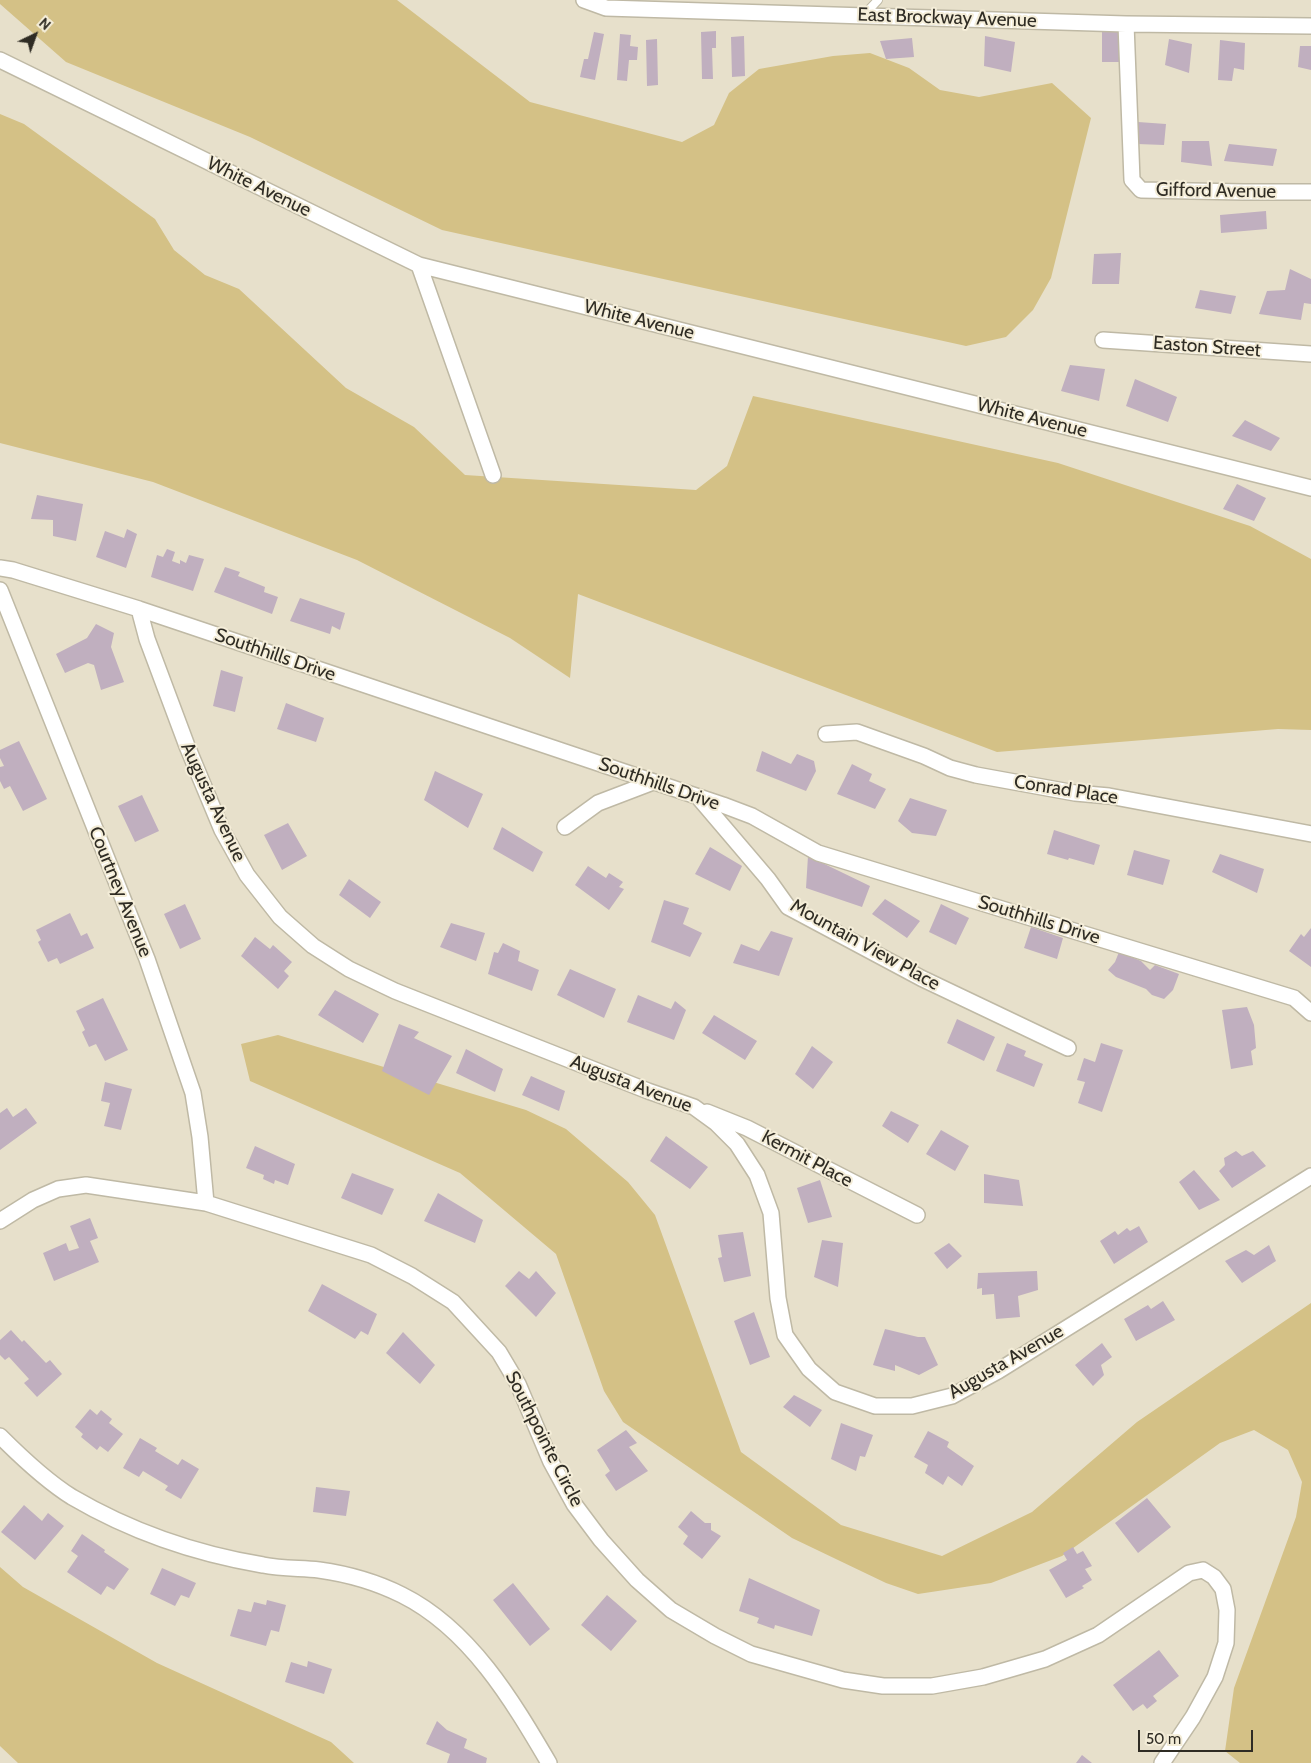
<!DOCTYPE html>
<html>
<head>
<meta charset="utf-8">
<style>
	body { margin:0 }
	#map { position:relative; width:1311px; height:1763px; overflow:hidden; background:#e7e0cb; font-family:Cabin,sans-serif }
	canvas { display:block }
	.north { position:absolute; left:10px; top:10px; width:50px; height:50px; -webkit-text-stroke:4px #f4edd8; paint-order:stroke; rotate:42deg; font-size:14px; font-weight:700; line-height:20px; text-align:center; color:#2f2c24 }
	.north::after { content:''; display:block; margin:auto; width:18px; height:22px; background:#2f2c24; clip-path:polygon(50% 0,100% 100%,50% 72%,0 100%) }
	.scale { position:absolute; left:1138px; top:1730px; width:115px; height:22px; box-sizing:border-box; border:2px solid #2f2c24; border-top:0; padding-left:6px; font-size:15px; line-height:18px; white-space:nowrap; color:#2f2c24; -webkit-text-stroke:4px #f4edd8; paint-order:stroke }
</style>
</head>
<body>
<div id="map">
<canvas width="1311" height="1763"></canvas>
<div class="north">N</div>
<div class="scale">50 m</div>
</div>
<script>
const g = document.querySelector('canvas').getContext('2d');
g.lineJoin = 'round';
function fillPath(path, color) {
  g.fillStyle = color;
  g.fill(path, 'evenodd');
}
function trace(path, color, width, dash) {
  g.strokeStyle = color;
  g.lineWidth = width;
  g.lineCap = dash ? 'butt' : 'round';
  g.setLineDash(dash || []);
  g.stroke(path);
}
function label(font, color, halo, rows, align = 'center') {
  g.font = font + ' Cabin,sans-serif';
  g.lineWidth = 4;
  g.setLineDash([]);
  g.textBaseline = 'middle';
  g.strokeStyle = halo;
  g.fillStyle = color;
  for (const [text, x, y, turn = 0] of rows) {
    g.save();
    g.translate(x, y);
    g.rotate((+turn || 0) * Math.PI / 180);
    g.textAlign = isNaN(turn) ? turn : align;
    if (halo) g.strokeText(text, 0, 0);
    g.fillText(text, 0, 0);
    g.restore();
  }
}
fillPath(new Path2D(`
	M 0,0 L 397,0 L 530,102 L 682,142 L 714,125 L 729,93 L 759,69 L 833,56 L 870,53 L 909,68 L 940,90 L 979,97 L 1052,83 L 1091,118 L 1051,278 L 1033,310 L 1006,337 L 966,346 L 442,230 L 250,137 L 66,62 L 0,4 Z
	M 0,114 L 24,124 L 155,219 L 174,250 L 205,275 L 239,289 L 346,388 L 414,427 L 465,475 L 696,490 L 727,466 L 753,396 L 1058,463 L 1250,526 L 1311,559 L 1311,730 L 1278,729 L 997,752 L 578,594 L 570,678 L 510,638 L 357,560 L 153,482 L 0,443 Z
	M 278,1035 L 526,1110 L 566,1129 L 628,1182 L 655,1215 L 741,1452 L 841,1525 L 942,1556 L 1032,1512 L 1137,1422 L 1311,1303 L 1311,1763 L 1240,1763 L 1225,1751 L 1234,1688 L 1296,1517 L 1302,1482 L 1288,1450 L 1254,1430 L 1220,1443 L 1062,1556 L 991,1583 L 918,1594 L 886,1583 L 792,1538 L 623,1422 L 604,1391 L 556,1254 L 460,1173 L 250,1081 L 241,1044 Z
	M 0,1567 L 23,1587 L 157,1663 L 331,1742 L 354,1763 L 18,1763 L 0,1746 Z`), '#d4c186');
fillPath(new Path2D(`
	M 716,31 L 716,48 L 712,48 L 713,79 L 702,79 L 701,32 Z
	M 1102,31 L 1121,31 L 1122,62 L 1102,62 Z
	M 594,32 L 604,34 L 595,80 L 580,77 L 584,59 L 588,59 Z
	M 620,34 L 631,35 L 630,46 L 638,47 L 637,60 L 629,60 L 627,81 L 617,80 Z
	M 744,36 L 745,76 L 732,77 L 731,37 Z
	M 985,36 L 1015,42 L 1011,72 L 984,66 Z
	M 912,38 L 914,57 L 886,59 L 880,41 Z
	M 657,39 L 658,85 L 647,86 L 646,40 Z
	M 1169,39 L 1192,44 L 1189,73 L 1165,65 Z
	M 1220,40 L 1245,43 L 1244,70 L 1234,68 L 1232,81 L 1218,80 Z
	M 1300,46 L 1311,46 L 1311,70 L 1298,67 Z
	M 1138,122 L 1166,124 L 1164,145 L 1137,144 Z
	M 1182,141 L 1209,141 L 1212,166 L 1181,162 Z
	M 1229,144 L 1277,149 L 1273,166 L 1224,161 Z
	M 1266,211 L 1267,229 L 1221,233 L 1220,215 Z
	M 1121,253 L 1119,284 L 1092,284 L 1094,254 Z
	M 1290,269 L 1311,279 L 1311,304 L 1304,303 L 1301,320 L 1259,314 L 1267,291 L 1285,290 Z
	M 1200,290 L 1236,296 L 1231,314 L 1195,308 Z
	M 1070,365 L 1105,369 L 1099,401 L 1061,391 Z
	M 1135,379 L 1177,397 L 1168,422 L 1126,406 Z
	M 1245,420 L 1280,438 L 1271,451 L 1232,436 Z
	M 1237,484 L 1266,498 L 1254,521 L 1223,509 Z
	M 37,495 L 83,504 L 76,541 L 53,536 L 53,520 L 31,519 Z
	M 127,529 L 137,534 L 126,568 L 96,557 L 105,531 L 124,538 Z
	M 167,549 L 175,552 L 172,561 L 180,564 L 180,560 L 186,563 L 189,555 L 204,559 L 193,591 L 151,577 L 157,555 L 163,557 Z
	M 225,567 L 240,572 L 238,576 L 265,587 L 264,592 L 278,597 L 272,614 L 214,592 Z
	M 300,598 L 345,613 L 340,630 L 332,626 L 330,634 L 290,621 Z
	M 96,624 L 114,633 L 111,647 L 124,682 L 101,690 L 94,665 L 88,663 L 65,673 L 56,654 L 87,638 Z
	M 221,670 L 243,677 L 235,712 L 213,706 Z
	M 286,703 L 324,718 L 316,742 L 277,729 Z
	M 19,741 L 47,799 L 23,811 L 10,786 L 4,789 L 0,781 L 0,767 L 4,766 L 0,758 L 0,750 Z
	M 762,751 L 791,764 L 797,754 L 814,761 L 816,771 L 806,791 L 756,771 Z
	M 852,764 L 872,774 L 869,781 L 886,789 L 875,809 L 837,794 Z
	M 435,771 L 483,794 L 468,828 L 424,800 Z
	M 142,795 L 159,831 L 135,842 L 118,806 Z
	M 910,798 L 947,810 L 936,836 L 912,833 L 898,821 Z
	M 288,823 L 307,856 L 282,870 L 264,835 Z
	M 502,827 L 543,852 L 533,872 L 493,849 Z
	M 1054,830 L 1100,845 L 1094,865 L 1069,858 L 1068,860 L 1047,854 Z
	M 710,847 L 742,866 L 730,891 L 695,874 Z
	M 1134,850 L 1170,860 L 1163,885 L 1127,875 Z
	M 1220,854 L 1264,869 L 1257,893 L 1212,872 Z
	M 808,856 L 870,886 L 862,907 L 806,888 Z
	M 588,866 L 606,878 L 609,873 L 623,882 L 619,887 L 624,889 L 609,910 L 575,885 Z
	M 349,879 L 381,902 L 370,918 L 339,895 Z
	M 885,899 L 920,921 L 907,938 L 872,914 Z
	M 664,900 L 689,908 L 683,924 L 702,933 L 690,957 L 651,942 Z
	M 185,904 L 201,939 L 180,949 L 164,914 Z
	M 941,904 L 969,918 L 956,945 L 929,932 Z
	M 70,913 L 81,936 L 87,933 L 94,948 L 60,964 L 57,958 L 48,962 L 38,942 L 41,940 L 36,930 Z
	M 451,923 L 485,933 L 476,961 L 440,947 Z
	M 1031,927 L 1063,938 L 1057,959 L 1024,948 Z
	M 1311,928 L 1311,967 L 1289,951 L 1301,934 L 1304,937 Z
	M 771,931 L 793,938 L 779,976 L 733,963 L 741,944 L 759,951 Z
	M 255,937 L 270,949 L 273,945 L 292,962 L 284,971 L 289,976 L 278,989 L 241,956 Z
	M 503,943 L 520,951 L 518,961 L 539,970 L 532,991 L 488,974 L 494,952 L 498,953 Z
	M 1119,952 L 1141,961 L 1150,970 L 1155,965 L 1179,974 L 1173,990 L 1164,999 L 1152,995 L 1146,989 L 1116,977 L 1108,970 L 1115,962 Z
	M 570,969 L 616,989 L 604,1018 L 557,995 Z
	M 335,990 L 379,1014 L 363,1043 L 318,1015 Z
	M 638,995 L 671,1009 L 675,1001 L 686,1010 L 674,1040 L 627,1022 Z
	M 103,998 L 128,1050 L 105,1061 L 96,1044 L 89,1047 L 82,1032 L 85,1030 L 76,1011 Z
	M 1247,1007 L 1254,1025 L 1256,1048 L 1251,1051 L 1253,1065 L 1231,1069 L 1222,1010 Z
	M 714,1015 L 757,1041 L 745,1060 L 702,1033 Z
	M 957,1019 L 995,1037 L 984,1061 L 947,1043 Z
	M 399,1024 L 419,1032 L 414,1038 L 452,1056 L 429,1095 L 382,1071 Z
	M 1007,1043 L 1026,1051 L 1024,1056 L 1043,1064 L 1034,1087 L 996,1071 Z
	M 1101,1043 L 1123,1050 L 1102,1112 L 1078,1103 L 1085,1082 L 1077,1080 L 1084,1058 L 1095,1062 Z
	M 812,1046 L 833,1062 L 813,1089 L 795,1074 Z
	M 466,1049 L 503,1069 L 495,1092 L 456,1073 Z
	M 531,1076 L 565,1091 L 559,1111 L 522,1095 Z
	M 105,1082 L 132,1089 L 121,1130 L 104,1126 L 110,1103 L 101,1101 Z
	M 7,1108 L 13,1117 L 26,1108 L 37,1123 L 0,1150 L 0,1113 Z
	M 891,1111 L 919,1125 L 908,1143 L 882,1126 Z
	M 941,1130 L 969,1146 L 955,1171 L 926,1154 Z
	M 666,1136 L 708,1167 L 690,1189 L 650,1161 Z
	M 255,1146 L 295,1164 L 288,1185 L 275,1180 L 274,1184 L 263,1179 L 264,1175 L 246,1168 Z
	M 1236,1151 L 1242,1156 L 1253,1151 L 1266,1166 L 1232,1188 L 1219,1171 L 1225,1165 L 1224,1158 Z
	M 1194,1170 L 1220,1200 L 1199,1210 L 1179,1182 Z
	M 352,1173 L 394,1189 L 382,1215 L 341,1198 Z
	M 984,1174 L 1019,1180 L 1023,1206 L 984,1203 Z
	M 820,1180 L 832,1217 L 808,1223 L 797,1188 Z
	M 438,1193 L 483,1220 L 475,1243 L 424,1221 Z
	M 90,1218 L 98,1238 L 90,1241 L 99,1262 L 54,1281 L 43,1253 L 66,1243 L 69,1251 L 79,1248 L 70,1226 Z
	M 1139,1226 L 1148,1242 L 1114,1264 L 1100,1241 L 1115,1231 L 1118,1235 L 1127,1228 L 1130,1231 Z
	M 743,1232 L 751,1276 L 724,1282 L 718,1258 L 722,1257 L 718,1235 Z
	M 822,1240 L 843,1243 L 838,1287 L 814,1277 Z
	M 949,1243 L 962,1256 L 947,1269 L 934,1253 Z
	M 1269,1245 L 1276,1261 L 1242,1283 L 1225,1261 L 1246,1250 L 1254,1255 Z
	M 519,1271 L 529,1279 L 536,1271 L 556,1293 L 536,1317 L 505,1286 Z
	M 1037,1271 L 1038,1290 L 1018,1296 L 1020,1317 L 996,1319 L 994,1294 L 982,1295 L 982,1288 L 977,1289 L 978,1273 Z
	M 322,1284 L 377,1314 L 368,1335 L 361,1331 L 355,1339 L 308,1311 Z
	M 1163,1301 L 1175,1320 L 1136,1341 L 1124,1319 L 1148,1305 L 1151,1309 Z
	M 754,1312 L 770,1357 L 750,1365 L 734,1321 Z
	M 885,1329 L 918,1337 L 925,1337 L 938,1365 L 919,1375 L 895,1365 L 895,1371 L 873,1365 Z
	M 11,1330 L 22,1342 L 24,1340 L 46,1363 L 50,1360 L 62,1374 L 37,1397 L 24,1383 L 29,1379 L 9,1357 L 5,1360 L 0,1355 L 0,1340 Z
	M 403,1332 L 435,1365 L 420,1384 L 386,1353 Z
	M 1102,1343 L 1112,1357 L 1101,1365 L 1104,1375 L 1093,1386 L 1075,1365 Z
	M 794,1395 L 822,1410 L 810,1427 L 783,1407 Z
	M 90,1409 L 97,1415 L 101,1410 L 112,1419 L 109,1423 L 123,1434 L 108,1452 L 100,1446 L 97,1450 L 81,1437 L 83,1434 L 75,1427 Z
	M 841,1423 L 873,1435 L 865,1457 L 860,1456 L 856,1471 L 831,1459 Z
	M 626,1430 L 637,1443 L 629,1447 L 648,1471 L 616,1491 L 605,1475 L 610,1471 L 597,1450 Z
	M 928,1431 L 949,1442 L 947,1447 L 974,1466 L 962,1486 L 948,1476 L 943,1485 L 925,1473 L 928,1465 L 914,1457 Z
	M 140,1438 L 157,1448 L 155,1451 L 178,1465 L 182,1459 L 199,1469 L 181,1499 L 165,1490 L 168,1486 L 143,1471 L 139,1477 L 123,1468 Z
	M 316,1487 L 350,1491 L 346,1516 L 313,1512 Z
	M 1147,1498 L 1171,1527 L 1138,1553 L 1115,1523 Z
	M 24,1505 L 42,1521 L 48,1513 L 64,1526 L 35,1560 L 1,1532 Z
	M 691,1511 L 705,1523 L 711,1523 L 711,1530 L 721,1536 L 702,1559 L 683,1544 L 688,1536 L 678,1527 Z
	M 82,1534 L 105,1550 L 104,1552 L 129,1569 L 114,1590 L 107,1586 L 101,1595 L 67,1572 L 78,1556 L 71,1551 Z
	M 1073,1547 L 1077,1554 L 1083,1551 L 1092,1566 L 1085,1569 L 1092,1580 L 1082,1586 L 1084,1588 L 1066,1598 L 1049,1570 L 1067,1560 L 1063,1553 Z
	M 162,1568 L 196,1583 L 189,1598 L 181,1595 L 175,1606 L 150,1594 Z
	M 749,1578 L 820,1610 L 812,1636 L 775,1625 L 774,1629 L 757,1623 L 759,1618 L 739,1611 Z
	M 513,1583 L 550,1629 L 530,1646 L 493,1600 Z
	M 607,1595 L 637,1621 L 611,1651 L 581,1625 Z
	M 267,1600 L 286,1605 L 279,1632 L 271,1630 L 266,1646 L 230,1636 L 238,1609 L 251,1612 L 254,1602 L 266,1605 Z
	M 1159,1650 L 1179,1676 L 1153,1696 L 1157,1701 L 1147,1709 L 1143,1704 L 1133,1711 L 1113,1685 Z
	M 308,1661 L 332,1669 L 324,1694 L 285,1682 L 291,1662 L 307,1667 Z
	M 437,1721 L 447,1730 L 467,1739 L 464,1748 L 487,1758 L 486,1763 L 447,1763 L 450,1754 L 426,1744 Z
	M 1082,1755 L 1092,1763 L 1076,1763 Z`), '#c0afbf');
const lane = new Path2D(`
	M 864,15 L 878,0`);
const street = new Path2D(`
	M 584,0 L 606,8 L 1126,24 L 1311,26
	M 1126,24 L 1132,180 L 1141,190 L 1243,192 L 1311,192
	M 0,60 L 419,265 L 1311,488
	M 419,265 L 493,475
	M 1103,340 L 1311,354
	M 0,568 L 13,570 L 139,609 L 723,805 L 752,816 L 818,853 L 1294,998 L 1311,1013
	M 0,590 L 147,959 L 193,1093 L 200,1137 L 206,1203
	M 139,609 L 147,639 L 187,746 L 222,830 L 247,875 L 280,917 L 313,946 L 349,969 L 395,991 L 648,1091 L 694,1107 L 716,1123 L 737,1144 L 757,1175 L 771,1213 L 778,1298 L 785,1335 L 809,1369 L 835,1392 L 875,1406 L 912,1406 L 952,1396 L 998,1371 L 1311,1176
	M 826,734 L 857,732 L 924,756 L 950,768 L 976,775 L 1075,793 L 1109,796 L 1311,834
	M 699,798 L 768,879 L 788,907 L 921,978 L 1068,1048
	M 565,827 L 598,803 L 653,782
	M 707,1112 L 747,1128 L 917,1215
	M 0,1221 L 33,1200 L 58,1189 L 86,1185 L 206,1203 L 371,1255 L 412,1276 L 453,1302 L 499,1352 L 518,1384 L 551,1462 L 574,1504 L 601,1540 L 637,1580 L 671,1610 L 715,1636 L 751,1654 L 843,1680 L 883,1686 L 932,1686 L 983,1677 L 1045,1659 L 1098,1635 L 1189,1573 L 1203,1570 L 1214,1577 L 1223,1589 L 1227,1610 L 1226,1643 L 1215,1677 L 1193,1717 L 1162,1763
	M 0,1436 C 20,1456 48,1482 72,1497 C 130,1531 197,1554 263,1565 C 282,1569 301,1568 319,1570 C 348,1574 376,1582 402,1595 C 470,1629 512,1700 549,1763`);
trace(lane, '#bfb9a5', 10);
trace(street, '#bfb9a5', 18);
trace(lane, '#fff', 8);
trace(street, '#fff', 15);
label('19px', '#2f2c24', '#f4edd8', [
	["East Brockway Avenue",947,18,2],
	["White Avenue",259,187,26],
	["Gifford Avenue",1216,191,1],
	["White Avenue",639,320,14],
	["Easton Street",1207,347,4],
	["White Avenue",1032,418,14],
	["Southhills Drive",275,655,19],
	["Southhills Drive",659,784,19],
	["Conrad Place",1066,790,9],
	["Augusta Avenue",213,802,65],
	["Courtney Avenue",120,892,68],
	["Southhills Drive",1039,920,17],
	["Mountain View Place",865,945,29],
	["Augusta Avenue",631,1084,21],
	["Kermit Place",807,1159,28],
	["Augusta Avenue",1006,1362,-30],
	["Southpointe Circle",544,1439,63]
]);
</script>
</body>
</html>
